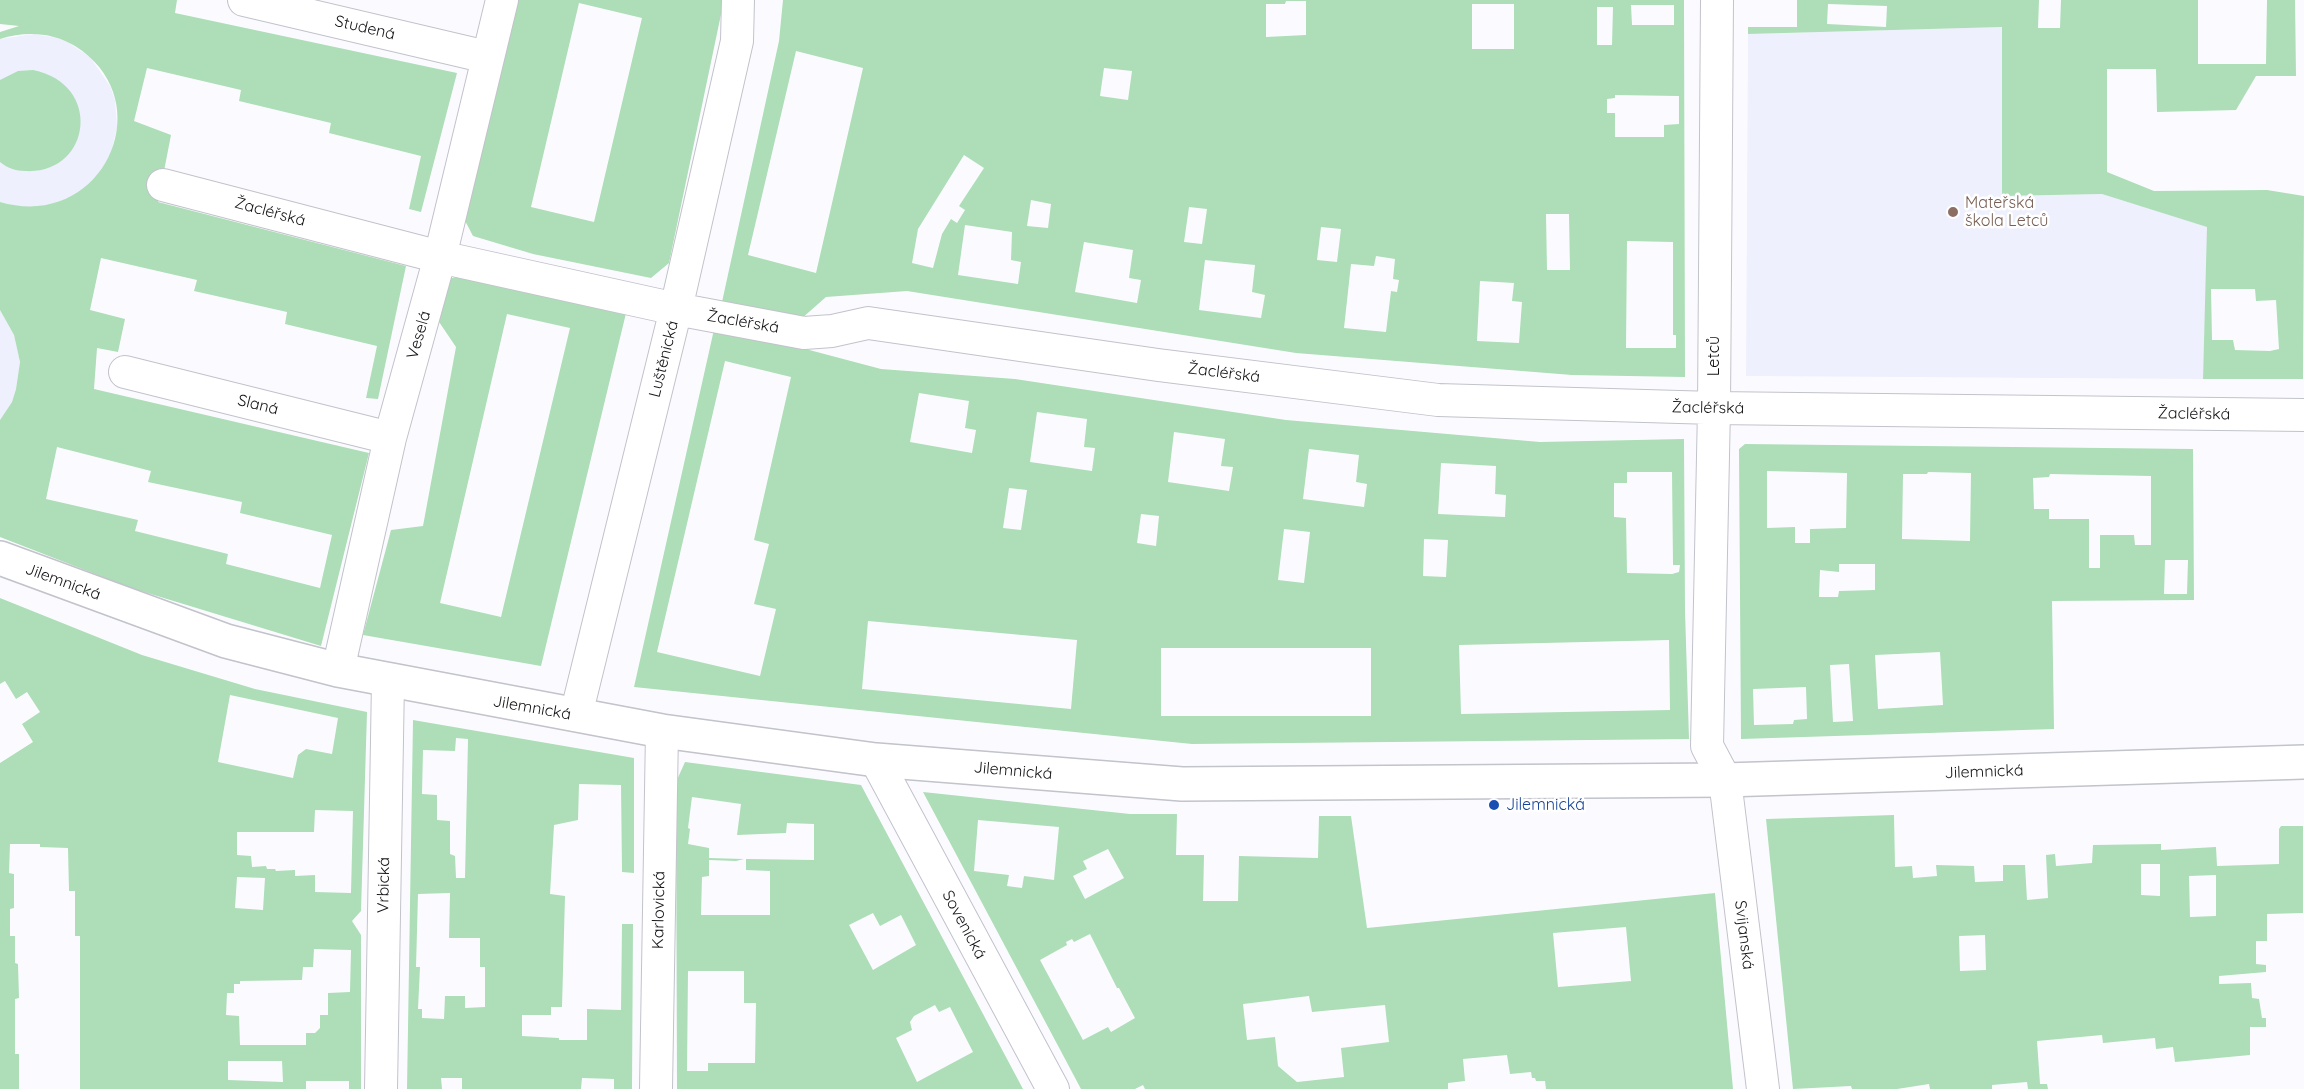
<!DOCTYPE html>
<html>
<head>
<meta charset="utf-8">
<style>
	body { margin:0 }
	canvas { display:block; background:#fbfbff }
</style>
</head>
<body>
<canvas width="2304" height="1089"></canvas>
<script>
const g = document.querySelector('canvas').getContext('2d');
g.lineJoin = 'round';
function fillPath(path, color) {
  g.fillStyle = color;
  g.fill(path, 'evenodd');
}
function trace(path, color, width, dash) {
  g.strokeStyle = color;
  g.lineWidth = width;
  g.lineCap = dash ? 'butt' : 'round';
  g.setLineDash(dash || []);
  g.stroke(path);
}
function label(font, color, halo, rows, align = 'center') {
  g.font = font + ' Quicksand,sans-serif';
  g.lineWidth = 5;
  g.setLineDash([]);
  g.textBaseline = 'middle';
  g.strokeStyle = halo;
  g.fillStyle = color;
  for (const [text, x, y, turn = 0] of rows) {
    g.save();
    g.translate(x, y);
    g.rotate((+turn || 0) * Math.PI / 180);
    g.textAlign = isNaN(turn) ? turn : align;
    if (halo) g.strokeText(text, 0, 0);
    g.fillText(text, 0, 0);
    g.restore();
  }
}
fillPath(new Path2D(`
	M 2002,27 L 2002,196 L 2102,194 L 2208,227 L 2203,379 L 1746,376 L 1748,34 Z
	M 34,34 L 58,38 L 69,43 L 90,57 L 110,86 L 115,100 L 117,127 L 111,154 L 97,177 L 87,186 L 64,201 L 52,205 L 24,208 L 0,202 L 0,39 Z
	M 0,310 L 14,335 L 20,362 L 16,389 L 12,402 L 0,420 Z`), '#eff0fd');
fillPath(new Path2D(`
	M 0,0 L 177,0 L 175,13 L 457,73 L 421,212 L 409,209 L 421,156 L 329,133 L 331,123 L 239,101 L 241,90 L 147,68 L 134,121 L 171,135 L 158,202 L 406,266 L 378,399 L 366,398 L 377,346 L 285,324 L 287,312 L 194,291 L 197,280 L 101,258 L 90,310 L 125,319 L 118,352 L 97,348 L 94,389 L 369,453 L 321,646 L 131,588 L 0,537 L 0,420 L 12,402 L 16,389 L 20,362 L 14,335 L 0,310 L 0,202 C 103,232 163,101 75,46 C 52,32 25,31 0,39 L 0,32 L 19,26 L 0,24 ZM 57,447 L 151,471 L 148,482 L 242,502 L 240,513 L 332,535 L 320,588 L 226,564 L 228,554 L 135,531 L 138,520 L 46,499 Z
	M 516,0 L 724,0 L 669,263 L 651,278 L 533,254 L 473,236 L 461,213 ZM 579,3 L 642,18 L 594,222 L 531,207 Z
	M 783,0 L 1684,0 L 1685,377 L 1572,375 L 1296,353 L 907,291 L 826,297 L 801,319 L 722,302 L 779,41 ZM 1286,1 L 1306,1 L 1306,35 L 1266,37 L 1266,4 L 1285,4 ZM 1472,4 L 1514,4 L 1514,49 L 1472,49 ZM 1631,5 L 1674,5 L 1674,25 L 1632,25 ZM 1597,7 L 1613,7 L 1612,45 L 1597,45 ZM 796,51 L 863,68 L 816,273 L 748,255 ZM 1104,68 L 1132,71 L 1128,100 L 1100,96 ZM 1615,95 L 1679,96 L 1679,124 L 1664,125 L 1664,137 L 1615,137 L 1615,113 L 1607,113 L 1607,99 L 1615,98 ZM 964,155 L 984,168 L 959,206 L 965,210 L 957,223 L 951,219 L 942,234 L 933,268 L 912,263 L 918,229 ZM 1031,200 L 1051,204 L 1048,228 L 1027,226 ZM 1189,207 L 1207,209 L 1202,244 L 1184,242 ZM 1546,214 L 1569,214 L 1570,270 L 1547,270 ZM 965,225 L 1012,232 L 1011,260 L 1021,262 L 1018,284 L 958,275 ZM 1321,227 L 1341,229 L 1337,262 L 1317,260 ZM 1627,241 L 1673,242 L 1673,335 L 1676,335 L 1676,348 L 1626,348 ZM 1084,242 L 1133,250 L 1129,278 L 1141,280 L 1137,303 L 1075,292 ZM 1376,256 L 1395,259 L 1393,279 L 1399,280 L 1397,292 L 1391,291 L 1386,332 L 1344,328 L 1351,264 L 1374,266 ZM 1205,260 L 1255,265 L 1252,292 L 1265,295 L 1261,318 L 1199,310 ZM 1480,281 L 1514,283 L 1512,301 L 1522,302 L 1519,343 L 1477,341 Z
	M 1797,0 L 2039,0 L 2038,28 L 2060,28 L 2061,0 L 2198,0 L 2198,64 L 2266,64 L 2267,0 L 2295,0 L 2296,76 L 2256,76 L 2236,110 L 2157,112 L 2156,69 L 2107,69 L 2107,172 L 2154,191 L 2267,190 L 2304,196 L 2303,379 L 2203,379 L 2207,227 L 2102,194 L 2002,196 L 2002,27 L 1748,34 L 1748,27 L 1797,27 ZM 1828,4 L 1887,6 L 1886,27 L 1827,24 ZM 2211,289 L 2255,289 L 2256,301 L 2276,300 L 2279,349 L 2270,351 L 2235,350 L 2233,340 L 2212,340 Z
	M 33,70 C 104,84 91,175 25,171 C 16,171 7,168 0,162 L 0,80 L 18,71 Z
	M 471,274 L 627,309 L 541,666 L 363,635 L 391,530 L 423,526 L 456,347 L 435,316 L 447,279 ZM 507,314 L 570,328 L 501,617 L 440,603 Z
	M 715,325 L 881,369 L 1015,379 L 1286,420 L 1540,442 L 1684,439 L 1685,611 L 1689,739 L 1192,744 L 634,687 ZM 725,361 L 791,377 L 754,540 L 769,544 L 754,604 L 776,609 L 760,676 L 657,652 ZM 919,393 L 969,401 L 965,428 L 976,430 L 972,453 L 910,442 ZM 1037,412 L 1087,419 L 1084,447 L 1095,448 L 1092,471 L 1030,462 ZM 1174,432 L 1225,439 L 1221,466 L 1233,467 L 1229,491 L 1168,482 ZM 1309,449 L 1359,455 L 1356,482 L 1367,484 L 1364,507 L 1303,499 ZM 1441,463 L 1496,466 L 1495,494 L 1506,495 L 1505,517 L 1438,514 ZM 1627,472 L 1672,472 L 1673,565 L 1680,565 L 1679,572 L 1672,574 L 1627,573 L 1626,518 L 1614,517 L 1614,483 L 1627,483 ZM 1009,488 L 1027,490 L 1021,530 L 1003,528 ZM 1141,514 L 1159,516 L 1156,546 L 1137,543 ZM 1284,529 L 1310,532 L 1304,583 L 1278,580 ZM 1424,539 L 1448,540 L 1446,577 L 1423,576 ZM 868,621 L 1077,640 L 1071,709 L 862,689 ZM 1669,640 L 1670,710 L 1461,714 L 1459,645 ZM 1161,648 L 1371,648 L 1371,716 L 1161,716 Z
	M 1745,444 L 2193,449 L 2194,600 L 2052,601 L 2054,729 L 1741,739 L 1739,449 ZM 1767,471 L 1847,473 L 1846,528 L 1810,529 L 1810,543 L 1795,543 L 1795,527 L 1767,528 ZM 1928,472 L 1971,473 L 1970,541 L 1902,539 L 1903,474 L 1927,474 ZM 2050,474 L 2151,476 L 2151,545 L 2135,545 L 2134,535 L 2100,535 L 2100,568 L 2089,568 L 2089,519 L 2049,519 L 2049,509 L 2034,509 L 2033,478 L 2049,477 ZM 2165,560 L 2188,560 L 2187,594 L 2164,594 ZM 1839,564 L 1875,564 L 1875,590 L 1839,591 L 1838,597 L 1819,597 L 1820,570 L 1839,572 ZM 1940,652 L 1943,705 L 1878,709 L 1875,655 ZM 1849,664 L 1853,721 L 1833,722 L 1830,665 ZM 1806,687 L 1807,719 L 1794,720 L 1793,724 L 1754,725 L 1753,689 Z
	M 0,598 L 142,655 L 255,689 L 367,712 L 361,911 L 352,921 L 361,935 L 361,1089 L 349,1089 L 349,1081 L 306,1081 L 306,1089 L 80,1089 L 80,936 L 75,936 L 75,891 L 69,891 L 68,848 L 40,847 L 40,844 L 10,844 L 9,873 L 14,874 L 14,908 L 10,909 L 10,936 L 15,936 L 15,963 L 18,964 L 19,998 L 15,999 L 15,1054 L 19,1054 L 19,1089 L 0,1089 L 0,763 L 33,742 L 22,724 L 40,712 L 27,692 L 16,699 L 5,681 L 0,684 ZM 230,695 L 338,718 L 332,754 L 306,749 L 298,755 L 293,778 L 218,762 ZM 315,810 L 353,811 L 351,893 L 315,892 L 315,875 L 295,876 L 295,870 L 276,871 L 275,869 L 267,869 L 266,866 L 252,867 L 251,856 L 237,855 L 237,832 L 314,832 ZM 237,877 L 265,878 L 263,910 L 235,908 ZM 314,949 L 351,950 L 350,992 L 328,993 L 328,1015 L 320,1015 L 320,1028 L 315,1033 L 306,1033 L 306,1045 L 240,1045 L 239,1016 L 226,1015 L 227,993 L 234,993 L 234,984 L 240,984 L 240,981 L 302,980 L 303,967 L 313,967 ZM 228,1061 L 282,1061 L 283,1082 L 228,1080 Z
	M 413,720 L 634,758 L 634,873 L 622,872 L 621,785 L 579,784 L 578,820 L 554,825 L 550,894 L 565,896 L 562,1007 L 551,1007 L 551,1015 L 522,1015 L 522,1036 L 559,1038 L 559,1040 L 587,1040 L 587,1009 L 621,1010 L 622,924 L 633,924 L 632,1089 L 614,1089 L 614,1079 L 582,1078 L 581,1089 L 462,1089 L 462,1078 L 441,1078 L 442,1089 L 407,1089 ZM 456,738 L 468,739 L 465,878 L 456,878 L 455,856 L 450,854 L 450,821 L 437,820 L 437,795 L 422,794 L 423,750 L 455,751 ZM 450,893 L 449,938 L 480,938 L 480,967 L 485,967 L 485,1007 L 465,1008 L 465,996 L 445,996 L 444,1019 L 422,1018 L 422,1009 L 418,1009 L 420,967 L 416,967 L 418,894 Z
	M 685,762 L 861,785 L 1023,1089 L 677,1089 L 676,782 ZM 692,797 L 741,804 L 737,835 L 786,833 L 787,823 L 814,824 L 814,860 L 746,859 L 746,870 L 770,871 L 770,915 L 701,915 L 702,877 L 709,876 L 709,860 L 736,861 L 744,859 L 709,858 L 709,848 L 688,844 L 690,829 L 688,828 ZM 873,913 L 880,926 L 901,915 L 916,945 L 873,970 L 849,925 ZM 688,971 L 744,971 L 744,1003 L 756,1003 L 755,1063 L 708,1063 L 708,1071 L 687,1071 ZM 935,1005 L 939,1012 L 950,1007 L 973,1052 L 917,1082 L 896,1038 L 912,1030 L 910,1022 L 914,1016 Z
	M 923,792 L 1130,814 L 1177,814 L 1176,855 L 1204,855 L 1203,901 L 1238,901 L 1239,856 L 1318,858 L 1319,816 L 1351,816 L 1367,928 L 1715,893 L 1733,1089 L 1546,1089 L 1545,1081 L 1536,1081 L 1535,1078 L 1532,1078 L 1531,1072 L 1510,1074 L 1507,1055 L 1463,1059 L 1465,1081 L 1448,1083 L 1448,1089 L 1145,1089 L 1143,1085 L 1135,1089 L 1081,1089 ZM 978,820 L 1059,827 L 1054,880 L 1024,876 L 1022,888 L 1007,886 L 1009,875 L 974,871 ZM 1108,849 L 1124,878 L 1085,899 L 1073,876 L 1087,869 L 1083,861 ZM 1626,927 L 1631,981 L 1558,987 L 1553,933 ZM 1090,934 L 1117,988 L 1119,988 L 1135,1018 L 1111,1032 L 1108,1027 L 1083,1040 L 1040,960 L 1067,945 L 1066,942 L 1072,939 L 1074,942 ZM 1309,996 L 1312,1012 L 1385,1005 L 1389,1042 L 1341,1048 L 1344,1077 L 1297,1082 L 1278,1066 L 1275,1037 L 1247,1040 L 1243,1004 Z
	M 1894,815 L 1895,867 L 1912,866 L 1913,878 L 1937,876 L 1936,865 L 1974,866 L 1975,882 L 2003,881 L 2003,865 L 2025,865 L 2027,900 L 2048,898 L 2046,855 L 2055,854 L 2056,866 L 2092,863 L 2093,845 L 2161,844 L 2161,850 L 2216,847 L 2217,866 L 2279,864 L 2279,829 L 2281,826 L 2303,826 L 2303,913 L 2267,914 L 2267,941 L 2256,941 L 2256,964 L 2266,965 L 2266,972 L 2219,976 L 2219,984 L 2251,983 L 2252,998 L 2259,999 L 2262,1018 L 2266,1018 L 2266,1027 L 2250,1027 L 2250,1055 L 2175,1062 L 2173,1047 L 2156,1049 L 2155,1038 L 2103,1043 L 2102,1035 L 2037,1041 L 2040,1084 L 2047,1084 L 2048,1089 L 2028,1089 L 2027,1082 L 1992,1085 L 1992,1089 L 1930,1089 L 1929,1084 L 1897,1089 L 1852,1089 L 1851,1086 L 1793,1089 L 1766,819 ZM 2141,864 L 2160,864 L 2160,896 L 2141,895 ZM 2216,875 L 2216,916 L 2190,917 L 2189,876 ZM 1985,935 L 1986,970 L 1960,971 L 1959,936 Z`), '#addeb7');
const street = new Path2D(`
	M 244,0 L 487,57
	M 1717,0 L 1714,408 L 1707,746 L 1725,780 L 1763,1089
	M 163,185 L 440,257 L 676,309 L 804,333 L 832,331 L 868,323 L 1158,365 L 1438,400 L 1714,408 L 2304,415
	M 125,372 L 390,438
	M 338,670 L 390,438 L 440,257 L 502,0
	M 576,715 L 676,309 L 737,41 L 738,0
	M 876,760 L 1053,1089
	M 381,1089 L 388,681
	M 656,1089 L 662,731`);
const secondary = new Path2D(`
	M 0,558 L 226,641 L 338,670 L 662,731 L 876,760 L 1182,784 L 1725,780 L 2304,762`);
trace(street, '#c2c3cb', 34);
trace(secondary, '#c2c3cb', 36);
trace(street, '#fff', 32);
trace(secondary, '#fff', 33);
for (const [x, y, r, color] of [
	[1953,212,6,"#8d6e63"],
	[1494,805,6,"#1a4fb4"]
]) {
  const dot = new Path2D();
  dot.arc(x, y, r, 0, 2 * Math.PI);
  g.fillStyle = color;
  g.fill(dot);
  trace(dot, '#fff', 2);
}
label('16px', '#131316', '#fff', [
	["Studená",365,28,13],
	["Žacléřská",270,212,15],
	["Žacléřská",743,322,10],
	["Veselá",419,335,-74],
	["Letců",1714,356,-90],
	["Luštěnická",664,359,-76],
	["Žacléřská",1224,373,7],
	["Slaná",258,405,14],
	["Žacléřská",1708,408,1],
	["Žacléřská",2194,414,1],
	["Jilemnická",63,582,20],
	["Jilemnická",532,708,10],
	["Jilemnická",1013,771,5],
	["Jilemnická",1984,772,-2],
	["Vrbická",384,885,-89],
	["Karlovická",659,910,-89],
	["Sovenická",964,925,62],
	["Svijanská",1744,935,83]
]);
label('16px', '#785e54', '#fff', [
	["Mateřská",1965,203],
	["škola Letců",1965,221]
], 'left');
label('16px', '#164399', '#fff', [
	["Jilemnická",1506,805]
], 'left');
</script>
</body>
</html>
